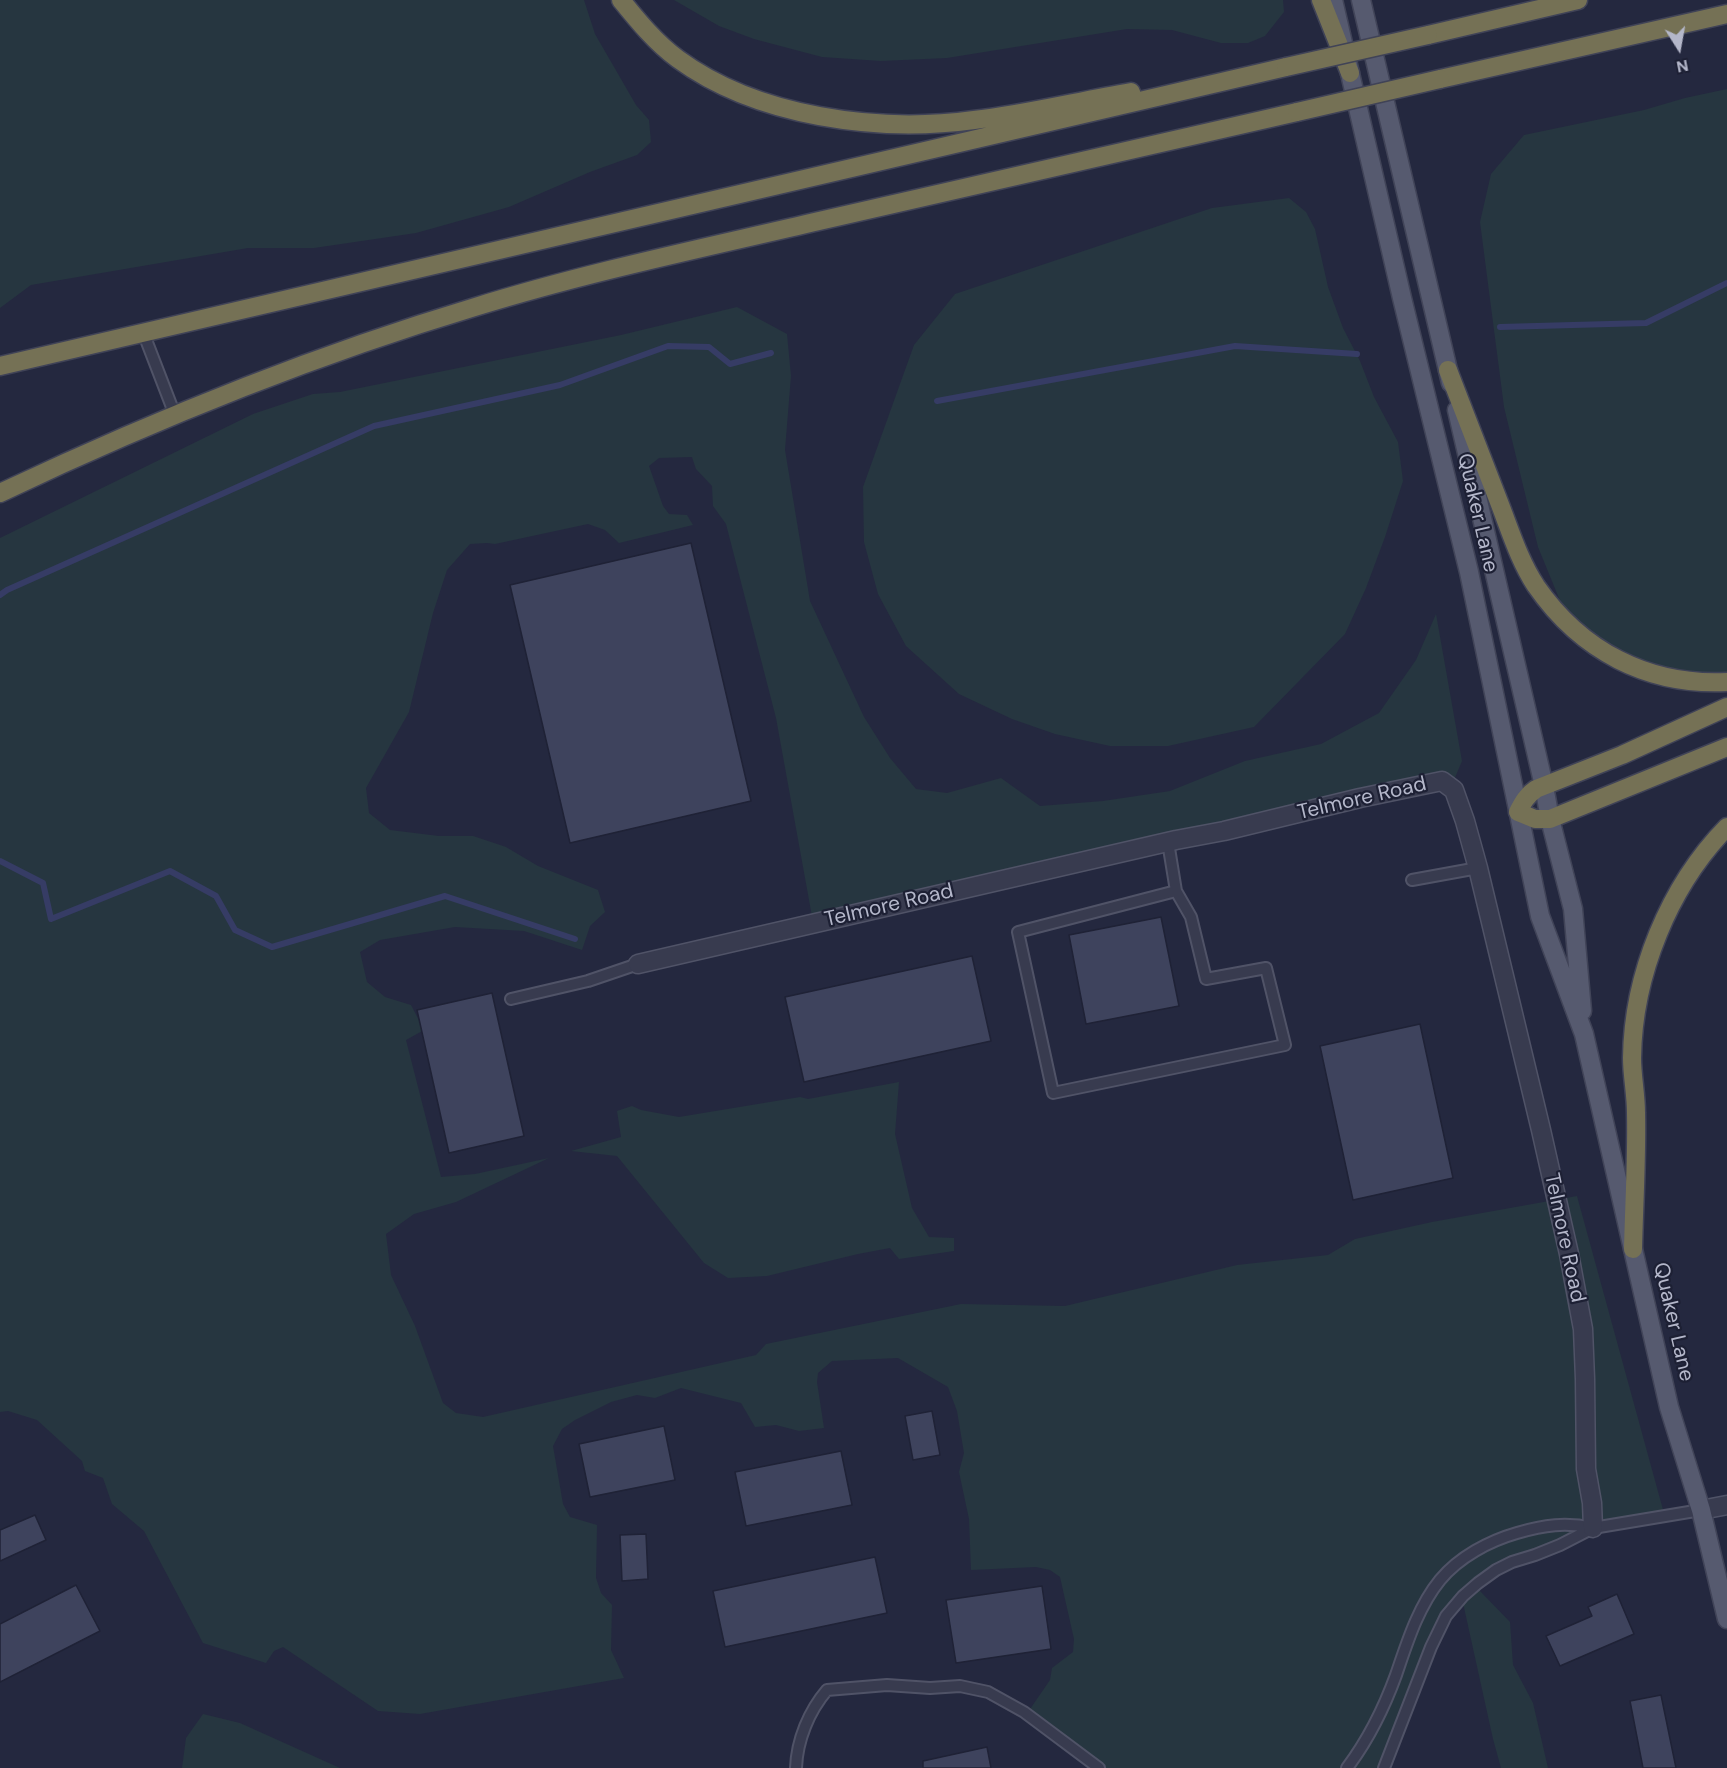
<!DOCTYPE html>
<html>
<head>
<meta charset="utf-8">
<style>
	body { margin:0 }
	#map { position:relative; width:1727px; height:1768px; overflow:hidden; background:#24283f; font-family:"DM Sans",sans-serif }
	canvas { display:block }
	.north { position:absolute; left:1649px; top:18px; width:60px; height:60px; -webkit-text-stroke:4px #1d2034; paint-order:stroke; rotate:169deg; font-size:16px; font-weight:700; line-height:24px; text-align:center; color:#b4b7ca }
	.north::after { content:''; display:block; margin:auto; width:21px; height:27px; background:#b4b7ca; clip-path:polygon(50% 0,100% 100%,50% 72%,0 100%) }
</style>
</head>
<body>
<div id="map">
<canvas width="1727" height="1768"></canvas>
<div class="north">N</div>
</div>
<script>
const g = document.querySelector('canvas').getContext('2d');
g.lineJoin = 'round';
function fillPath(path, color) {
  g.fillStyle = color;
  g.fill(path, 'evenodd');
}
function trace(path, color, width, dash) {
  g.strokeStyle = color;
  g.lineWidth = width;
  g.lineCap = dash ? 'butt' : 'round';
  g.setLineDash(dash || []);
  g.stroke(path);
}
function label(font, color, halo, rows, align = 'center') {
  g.font = font + ' "DM Sans",sans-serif';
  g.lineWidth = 4.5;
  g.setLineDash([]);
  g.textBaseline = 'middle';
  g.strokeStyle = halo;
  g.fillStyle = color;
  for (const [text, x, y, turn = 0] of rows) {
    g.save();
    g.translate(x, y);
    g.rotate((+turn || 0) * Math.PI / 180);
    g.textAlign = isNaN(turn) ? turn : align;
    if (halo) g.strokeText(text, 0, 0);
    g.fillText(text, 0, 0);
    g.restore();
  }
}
fillPath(new Path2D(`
	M 0,0 L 584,0 L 595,34 L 636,105 L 649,120 L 651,142 L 637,155 L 590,172 L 509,207 L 416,233 L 314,248 L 248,248 L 31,285 L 0,308 Z
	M 674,0 L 1283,0 L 1284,12 L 1265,36 L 1248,43 L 1221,43 L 1172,30 L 1127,29 L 947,58 L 881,61 L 822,57 L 754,39 L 719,26 Z
	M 1727,89 L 1727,672 L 1699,677 L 1623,657 L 1565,613 L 1538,547 L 1504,407 L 1480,222 L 1491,174 L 1524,135 L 1644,110 L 1685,98 Z
	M 1289,198 L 1306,212 L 1315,229 L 1328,287 L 1343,328 L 1360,361 L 1374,397 L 1398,442 L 1403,481 L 1385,537 L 1366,588 L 1345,634 L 1254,727 L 1168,746 L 1110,746 L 1055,734 L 1012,719 L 959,694 L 906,646 L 878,594 L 864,542 L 863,487 L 914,345 L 955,294 L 1212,208 Z
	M 737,307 L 787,334 L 791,376 L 785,450 L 810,601 L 864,717 L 890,758 L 916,789 L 947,793 L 1001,778 L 1040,806 L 1103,801 L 1170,791 L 1245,761 L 1321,744 L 1379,713 L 1416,660 L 1436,614 L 1462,761 L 1454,780 L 813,922 L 776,718 L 726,524 L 713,506 L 712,486 L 696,469 L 692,457 L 659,458 L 649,466 L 663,506 L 669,514 L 687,515 L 693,525 L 619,543 L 605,530 L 588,524 L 495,544 L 487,543 L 470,544 L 447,570 L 433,613 L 409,712 L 366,788 L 369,813 L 390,830 L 439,836 L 473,836 L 506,847 L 538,866 L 598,890 L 605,912 L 590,926 L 582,950 L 524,931 L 455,927 L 380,940 L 360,952 L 367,982 L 385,997 L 411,1005 L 424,1030 L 406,1040 L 441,1177 L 475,1174 L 549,1158 L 456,1202 L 414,1214 L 386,1234 L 391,1275 L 415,1326 L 443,1403 L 456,1413 L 483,1417 L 756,1355 L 766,1344 L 961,1304 L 1065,1306 L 1237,1265 L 1328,1255 L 1355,1239 L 1432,1222 L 1577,1196 L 1665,1517 L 1590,1531 L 1508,1566 L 1479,1587 L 1480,1591 L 1510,1622 L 1513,1665 L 1533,1703 L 1548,1768 L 1501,1768 L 1493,1739 L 1463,1603 L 1445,1621 L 1386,1768 L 1098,1768 L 1028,1712 L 1050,1680 L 1052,1668 L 1073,1652 L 1074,1639 L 1060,1577 L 1050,1570 L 1036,1567 L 971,1570 L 969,1519 L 959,1472 L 964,1453 L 957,1411 L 948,1387 L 898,1358 L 832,1361 L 818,1373 L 817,1382 L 824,1428 L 799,1431 L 776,1425 L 755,1427 L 741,1403 L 681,1388 L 655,1398 L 637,1395 L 611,1402 L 575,1420 L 562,1429 L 553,1446 L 563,1504 L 570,1517 L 597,1525 L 596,1578 L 601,1593 L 612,1605 L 611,1650 L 624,1678 L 420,1714 L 378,1711 L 283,1647 L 274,1651 L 266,1663 L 203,1643 L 144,1531 L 112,1504 L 103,1478 L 85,1471 L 82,1461 L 37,1420 L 8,1411 L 0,1412 L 0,538 L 253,414 L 313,394 L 340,392 L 621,335 Z
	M 899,1082 L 895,1134 L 912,1208 L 929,1237 L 954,1238 L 954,1251 L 899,1259 L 890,1248 L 858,1254 L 767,1276 L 728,1278 L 704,1263 L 617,1156 L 571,1151 L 621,1137 L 617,1111 L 632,1106 L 641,1110 L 679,1117 L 800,1097 L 808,1099 Z
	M 203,1714 L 240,1723 L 340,1768 L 182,1768 L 186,1738 Z`), '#263640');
trace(new Path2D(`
	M 1500,327 L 1646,323 L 1727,283
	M 937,401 L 1235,346 L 1357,354
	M 0,595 L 7,590 L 374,426 L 560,385 L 668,346 L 709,347 L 730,364 L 771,353
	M 0,861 L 43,883 L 51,919 L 170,871 L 216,896 L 235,930 L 272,947 L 445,896 L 575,939`), '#363c65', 6);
const building = new Path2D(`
	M 691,543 L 751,801 L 570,843 L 510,585 Z
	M 1161,917 L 1179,1006 L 1086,1024 L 1069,935 Z
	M 972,956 L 991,1041 L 804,1082 L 785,997 Z
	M 492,993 L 524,1136 L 449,1153 L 417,1010 Z
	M 1420,1024 L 1453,1178 L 1353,1200 L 1320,1046 Z
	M 932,1411 L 940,1455 L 913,1460 L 905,1416 Z
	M 664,1426 L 675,1480 L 590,1497 L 579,1444 Z
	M 841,1451 L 852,1505 L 746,1526 L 735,1472 Z
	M 35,1515 L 46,1540 L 0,1561 L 0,1530 Z
	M 646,1534 L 648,1579 L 622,1581 L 620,1535 Z
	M 875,1557 L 887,1613 L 725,1647 L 713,1591 Z
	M 76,1585 L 100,1631 L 0,1682 L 0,1624 Z
	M 1042,1586 L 1051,1649 L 956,1663 L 946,1600 Z
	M 1617,1594 L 1634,1634 L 1560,1666 L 1546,1636 L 1592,1616 L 1588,1607 Z
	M 1661,1695 L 1676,1768 L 1643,1768 L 1630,1701 Z
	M 987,1747 L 991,1768 L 923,1768 L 923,1761 Z`);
fillPath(building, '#3e435d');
trace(building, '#1f2236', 1.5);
const service = new Path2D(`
	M 143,332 L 175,415
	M 1168,842 L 1176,891 L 1018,932 L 1053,1093 L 1285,1045 L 1266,968 L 1206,979 L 1191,917 L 1176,891
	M 1412,880 L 1478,868
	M 511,999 L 588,981 L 638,964
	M 796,1768 C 797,1740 809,1711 827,1690 L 887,1685 L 930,1688 L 960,1686 L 988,1692 L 1024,1712 L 1099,1768
	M 1347,1768 C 1368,1740 1384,1708 1396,1675 C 1407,1643 1418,1607 1440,1580 C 1459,1557 1489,1541 1517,1533 C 1544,1525 1566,1522 1593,1528
	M 1384,1768 L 1431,1647 L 1446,1616 L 1463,1596 L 1478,1583 L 1496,1570 L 1512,1562 L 1535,1555 L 1560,1545 L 1593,1528 L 1701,1510`);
const minor = new Path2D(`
	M 638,964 L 1176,840 L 1224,831 L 1360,798 L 1442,781 L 1454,790 L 1465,821 L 1478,868 L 1541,1130 L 1569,1254 L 1583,1329 L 1585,1379 L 1586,1469 L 1592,1503 L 1593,1528
	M 1701,1510 L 1727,1505`);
const primary = new Path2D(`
	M 1333,0 L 1402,298 L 1469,572 L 1540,916 L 1584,1034 L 1669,1407 L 1701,1510 L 1727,1619
	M 1361,0 L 1451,383
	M 1457,410 L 1544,786 L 1550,819 L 1573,909 L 1582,1011`);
const motorway = new Path2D(`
	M 621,0 C 638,21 656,43 678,59 C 757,117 878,133 974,120 C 1026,114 1078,101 1131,92
	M 1321,0 L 1350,73
	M 1428,35 L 1578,0
	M 1440,79 L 1727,14
	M 0,366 L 1286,67
	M 1448,370 C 1465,414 1482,458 1499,502 C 1510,530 1519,560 1536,586 C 1581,651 1648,686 1727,682
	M 0,493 C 154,420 312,356 475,307 C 588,272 704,248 819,221 C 979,185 1138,148 1297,112
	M 1727,707 L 1622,755 L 1536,789 C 1527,795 1523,802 1518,812 L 1535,819 L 1550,819 L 1727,747
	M 1633,1249 C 1634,1204 1637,1158 1636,1113 C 1636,1094 1632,1076 1632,1058 C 1633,975 1669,886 1727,827`);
trace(service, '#505367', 14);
trace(minor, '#505367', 21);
trace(primary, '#414458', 21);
trace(motorway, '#404357', 21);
trace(service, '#383b4f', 10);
trace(minor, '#383b4f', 18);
trace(primary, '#565a6f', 18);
trace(motorway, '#757155', 18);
const motorwayBridge = new Path2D(`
	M 1286,67 L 1428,35
	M 1297,112 L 1440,79`);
trace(motorwayBridge, '#404357', 21, []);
trace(motorwayBridge, '#757155', 18);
label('21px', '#b4b7ca', '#1d2034', [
	["Quaker Lane",1477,513,77],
	["Telmore Road",1362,799,-13],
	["Telmore Road",889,906,-13],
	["Telmore Road",1564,1238,78],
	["Quaker Lane",1673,1322,77]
]);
</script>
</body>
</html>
